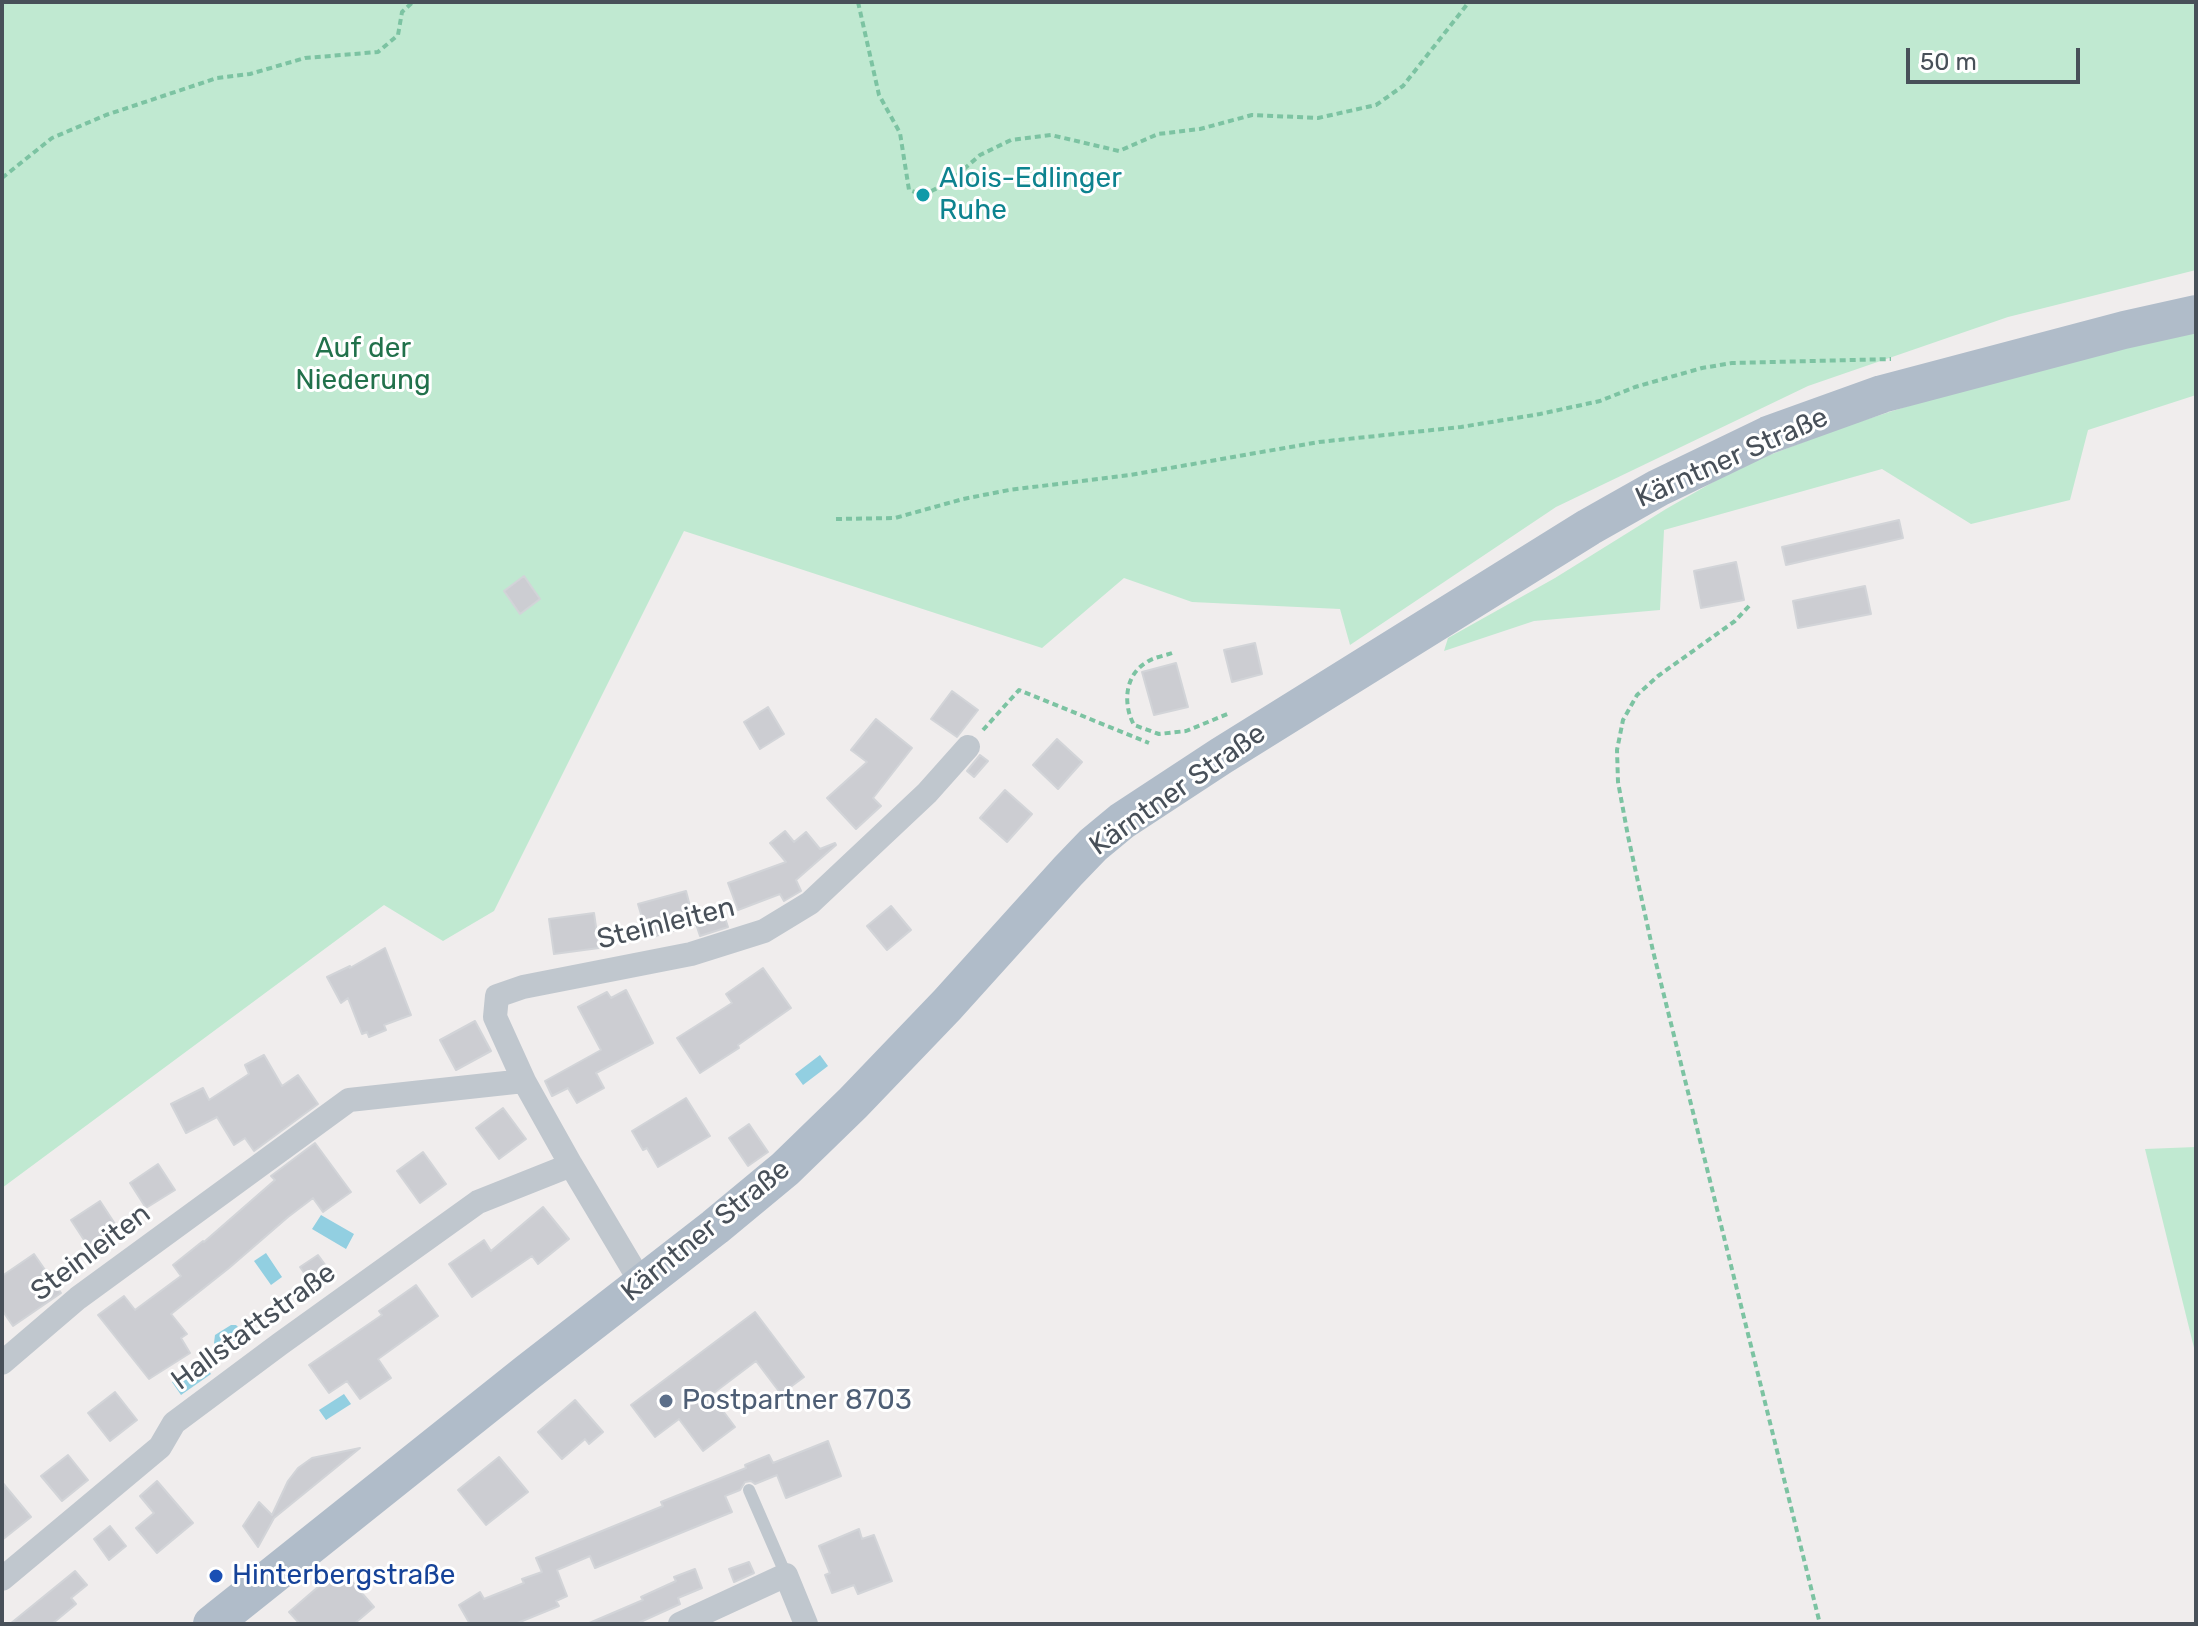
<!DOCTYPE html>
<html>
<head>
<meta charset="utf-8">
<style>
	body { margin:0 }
	#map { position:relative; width:2198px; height:1626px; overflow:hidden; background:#f0eded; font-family:Rubik,sans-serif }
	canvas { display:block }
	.frame { position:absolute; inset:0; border:4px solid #485059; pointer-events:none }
	.scale { position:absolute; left:1906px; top:48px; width:174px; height:36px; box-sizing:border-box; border:4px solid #485059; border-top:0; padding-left:10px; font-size:24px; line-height:28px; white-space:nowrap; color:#485059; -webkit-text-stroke:6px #fff; paint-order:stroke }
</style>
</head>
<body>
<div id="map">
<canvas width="2198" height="1626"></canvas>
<div class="frame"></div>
<div class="scale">50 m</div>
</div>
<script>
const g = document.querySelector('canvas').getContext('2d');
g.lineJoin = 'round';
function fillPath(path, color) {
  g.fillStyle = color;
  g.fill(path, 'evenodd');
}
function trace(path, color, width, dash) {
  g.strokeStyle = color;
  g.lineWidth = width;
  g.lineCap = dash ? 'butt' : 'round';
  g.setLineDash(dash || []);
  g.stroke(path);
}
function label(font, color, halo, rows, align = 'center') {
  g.font = font + ' Rubik,sans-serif';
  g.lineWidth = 6;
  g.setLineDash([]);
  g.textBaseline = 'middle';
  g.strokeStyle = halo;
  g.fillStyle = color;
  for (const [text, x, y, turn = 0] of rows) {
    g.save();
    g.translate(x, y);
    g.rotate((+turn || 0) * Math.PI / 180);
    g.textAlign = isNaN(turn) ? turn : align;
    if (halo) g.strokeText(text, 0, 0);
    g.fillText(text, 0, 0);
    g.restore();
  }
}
fillPath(new Path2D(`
	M 2,2 L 2196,2 L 2196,270 L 2008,317 L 1808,386 L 1556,507 L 1350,645 L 1340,609 L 1192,602 L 1124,578 L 1042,648 L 684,531 L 494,911 L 443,941 L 384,905 L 2,1188 Z
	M 2196,332 L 2196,395 L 2088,430 L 2070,500 L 1971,524 L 1882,469 L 1664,530 L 1660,610 L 1534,621 L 1444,651 L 1448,638 L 1555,578 L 1666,509 L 1741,466 L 1840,428 L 2013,372 Z
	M 2196,1147 L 2196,1356 L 2145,1149 Z`), '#c0e9d1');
fillPath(new Path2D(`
	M 820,1055 L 828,1066 L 803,1085 L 795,1074 Z
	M 321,1215 L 354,1234 L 346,1249 L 312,1229 Z
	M 266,1253 L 282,1277 L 271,1285 L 254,1261 Z
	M 231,1325 L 236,1325 L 238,1327 L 239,1337 L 226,1347 L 218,1348 L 214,1343 L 215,1335 Z
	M 202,1361 L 211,1374 L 181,1395 L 172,1382 Z
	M 344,1394 L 351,1404 L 326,1420 L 319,1410 Z`), '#92cfe1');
const building = new Path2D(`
	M 1899,520 L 1903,538 L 1786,565 L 1782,547 Z
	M 1736,562 L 1744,600 L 1701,608 L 1694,571 Z
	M 524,576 L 540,599 L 520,614 L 504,591 Z
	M 1865,586 L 1871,614 L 1798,628 L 1793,601 Z
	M 1255,643 L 1262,674 L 1232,682 L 1224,650 Z
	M 1176,663 L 1188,707 L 1154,715 L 1142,672 Z
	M 952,691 L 978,710 L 957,737 L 931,719 Z
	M 768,707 L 784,734 L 760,749 L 744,722 Z
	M 876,719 L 912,748 L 873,798 L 881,806 L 856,829 L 827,798 L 867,762 L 851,750 Z
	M 1057,739 L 1082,762 L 1058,789 L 1033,765 Z
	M 980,755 L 988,761 L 974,777 L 967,771 Z
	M 1005,790 L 1032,814 L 1007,842 L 980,818 Z
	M 785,831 L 794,842 L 806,832 L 820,849 L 835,843 L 836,845 L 796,880 L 801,891 L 784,901 L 780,894 L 738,910 L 728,883 L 786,862 L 770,843 Z
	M 686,891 L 695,925 L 648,938 L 638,904 Z
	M 891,906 L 911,930 L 887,950 L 867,926 Z
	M 722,909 L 728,927 L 700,936 L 694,918 Z
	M 594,913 L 599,948 L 554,954 L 549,919 Z
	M 385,948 L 411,1015 L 384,1025 L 386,1030 L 369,1037 L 367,1032 L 362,1034 L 348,998 L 341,1003 L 327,977 L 350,966 L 350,968 Z
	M 763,968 L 791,1008 L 738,1045 L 739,1048 L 700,1073 L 677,1038 L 732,1003 L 726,994 Z
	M 626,990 L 653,1043 L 596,1073 L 604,1088 L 577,1103 L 568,1088 L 552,1096 L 545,1081 L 601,1050 L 578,1007 L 607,992 L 611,998 Z
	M 475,1021 L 491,1051 L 456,1070 L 440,1040 Z
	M 264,1055 L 282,1086 L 298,1075 L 318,1104 L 254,1151 L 245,1138 L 234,1145 L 217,1117 L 186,1133 L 171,1104 L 203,1088 L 209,1100 L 249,1074 L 245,1065 Z
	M 686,1098 L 710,1136 L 658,1167 L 647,1148 L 643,1150 L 632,1131 Z
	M 503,1108 L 526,1139 L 499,1159 L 476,1128 Z
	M 749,1124 L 768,1152 L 748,1166 L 729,1138 Z
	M 315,1143 L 351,1192 L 323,1212 L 313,1198 L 288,1217 L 229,1268 L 171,1314 L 187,1334 L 181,1338 L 190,1353 L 149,1379 L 98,1315 L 124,1296 L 135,1310 L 181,1276 L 173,1265 L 203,1241 L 204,1242 L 275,1180 L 271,1176 Z
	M 423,1152 L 446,1184 L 420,1203 L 397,1171 Z
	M 158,1164 L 175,1190 L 146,1208 L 130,1183 Z
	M 100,1201 L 117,1227 L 88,1246 L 71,1220 Z
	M 543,1207 L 569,1239 L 538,1264 L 532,1256 L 472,1297 L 449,1264 L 484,1240 L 491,1251 Z
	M 34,1254 L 61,1293 L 13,1326 L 2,1310 L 2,1276 Z
	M 318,1255 L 334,1277 L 316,1290 L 300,1267 Z
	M 416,1285 L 438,1316 L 378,1359 L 391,1378 L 360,1399 L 347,1381 L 329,1393 L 309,1365 L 382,1315 L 379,1311 Z
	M 755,1312 L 804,1377 L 781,1394 L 756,1361 L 711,1395 L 735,1427 L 703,1451 L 679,1419 L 655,1437 L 631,1405 Z
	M 115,1392 L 137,1420 L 110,1441 L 88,1413 Z
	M 575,1400 L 603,1432 L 589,1444 L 585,1439 L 562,1459 L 538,1432 Z
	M 828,1441 L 841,1476 L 786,1498 L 777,1475 L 755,1484 L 751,1481 L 745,1482 L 740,1490 L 725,1496 L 732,1512 L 595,1568 L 590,1556 L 557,1570 L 567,1596 L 556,1601 L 559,1606 L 515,1624 L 470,1624 L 459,1605 L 480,1592 L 484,1599 L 524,1583 L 522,1579 L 542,1572 L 536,1558 L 663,1506 L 661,1502 L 746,1468 L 745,1465 L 769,1455 L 773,1463 Z
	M 360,1448 L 274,1518 L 258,1547 L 243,1526 L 259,1502 L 272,1515 L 288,1481 L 298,1468 L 312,1458 Z
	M 68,1455 L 88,1480 L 62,1501 L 41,1476 Z
	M 499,1457 L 528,1492 L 486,1525 L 458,1490 Z
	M 157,1481 L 193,1523 L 157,1553 L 136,1528 L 154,1513 L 140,1496 Z
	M 2,1482 L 31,1517 L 2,1540 Z
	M 110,1526 L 126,1546 L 109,1560 L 94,1539 Z
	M 859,1529 L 862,1539 L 874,1535 L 892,1581 L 858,1594 L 854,1585 L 832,1593 L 825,1575 L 830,1573 L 819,1546 Z
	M 749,1562 L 754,1573 L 734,1582 L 729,1569 Z
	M 340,1568 L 374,1607 L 354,1624 L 300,1624 L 289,1612 Z
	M 695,1569 L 702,1588 L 678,1598 L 680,1604 L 636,1624 L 587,1624 L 643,1600 L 641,1597 L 676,1581 L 674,1577 Z
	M 75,1571 L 87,1585 L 71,1598 L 76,1604 L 52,1624 L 10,1624 Z`);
fillPath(building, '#cccdd2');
trace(building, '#d2d4d8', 2);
trace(new Path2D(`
	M 858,2 L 879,95 L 900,133 L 909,190 L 923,195 L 948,183 L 980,155 L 1011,140 L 1051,135 L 1119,151 L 1158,134 L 1200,129 L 1252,115 L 1318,118 L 1376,105 L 1403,86 L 1469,2
	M 2,178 L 52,138 L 106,115 L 217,78 L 250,74 L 305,58 L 378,52 L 398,35 L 402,12 L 413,2
	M 836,519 L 895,518 L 963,499 L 1009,490 L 1130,475 L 1319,442 L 1461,427 L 1540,414 L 1600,401 L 1635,387 L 1702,368 L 1732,363 L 1891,359
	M 1749,606 L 1735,621 L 1658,676 L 1637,695 L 1623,720 L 1617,750 L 1618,782 L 1628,836 L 1653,951 L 1820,1624
	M 1172,653 C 1164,656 1154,657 1147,662 C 1124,675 1123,705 1134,725 L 1159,734 L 1186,731 L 1230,713
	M 983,730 L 1019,690 L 1149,743`), '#7cc3a2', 4, [6, 4]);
trace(new Path2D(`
	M 749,1490 L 786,1575`), '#c0c7ce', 12);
trace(new Path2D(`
	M 524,1081 L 571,1165 L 642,1284
	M 2,1363 L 78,1298 L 349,1100 L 524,1081 L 495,1017 L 497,996 L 523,987 L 691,954 L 764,931 L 810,903 L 927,793 L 968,747
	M 2,1579 L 160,1447 L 174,1423 L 280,1344 L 478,1202 L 571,1165
	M 680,1624 L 786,1575 L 806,1624`), '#c0c7ce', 24);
trace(new Path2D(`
	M 212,1624 L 528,1372 L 715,1227 L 785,1169 L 853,1103 L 947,1005 L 1068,871 L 1093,845 L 1122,821 L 1221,756 L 1589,527 L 1658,488 L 1768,435 L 1882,394 L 2124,330 L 2196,314`), '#b0bcc9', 38);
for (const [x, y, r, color] of [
	[923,195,8,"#0f9aa8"],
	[666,1401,8,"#5c6f8a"],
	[216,1576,8,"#1a4fb4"]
]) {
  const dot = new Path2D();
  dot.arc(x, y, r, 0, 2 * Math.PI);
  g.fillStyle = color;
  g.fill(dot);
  trace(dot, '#fff', 3);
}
label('28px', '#0d838f', '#fff', [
	["Alois-Edlinger",939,179],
	["Ruhe",939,211]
], 'left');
label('28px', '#21714b', '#fff', [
	["Auf der",363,349],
	["Niederung",363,381]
]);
label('28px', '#485059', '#fff', [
	["Kärntner Straße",1732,458,-24],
	["Kärntner Straße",1178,790,-35],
	["Steinleiten",666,924,-14],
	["Kärntner Straße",706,1231,-39],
	["Steinleiten",91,1253,-37],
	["Hallstattstraße",254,1327,-36]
]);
label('28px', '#4e5e75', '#fff', [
	["Postpartner 8703",682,1401]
], 'left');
label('28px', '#164399', '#fff', [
	["Hinterbergstraße",232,1576]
], 'left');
</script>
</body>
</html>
